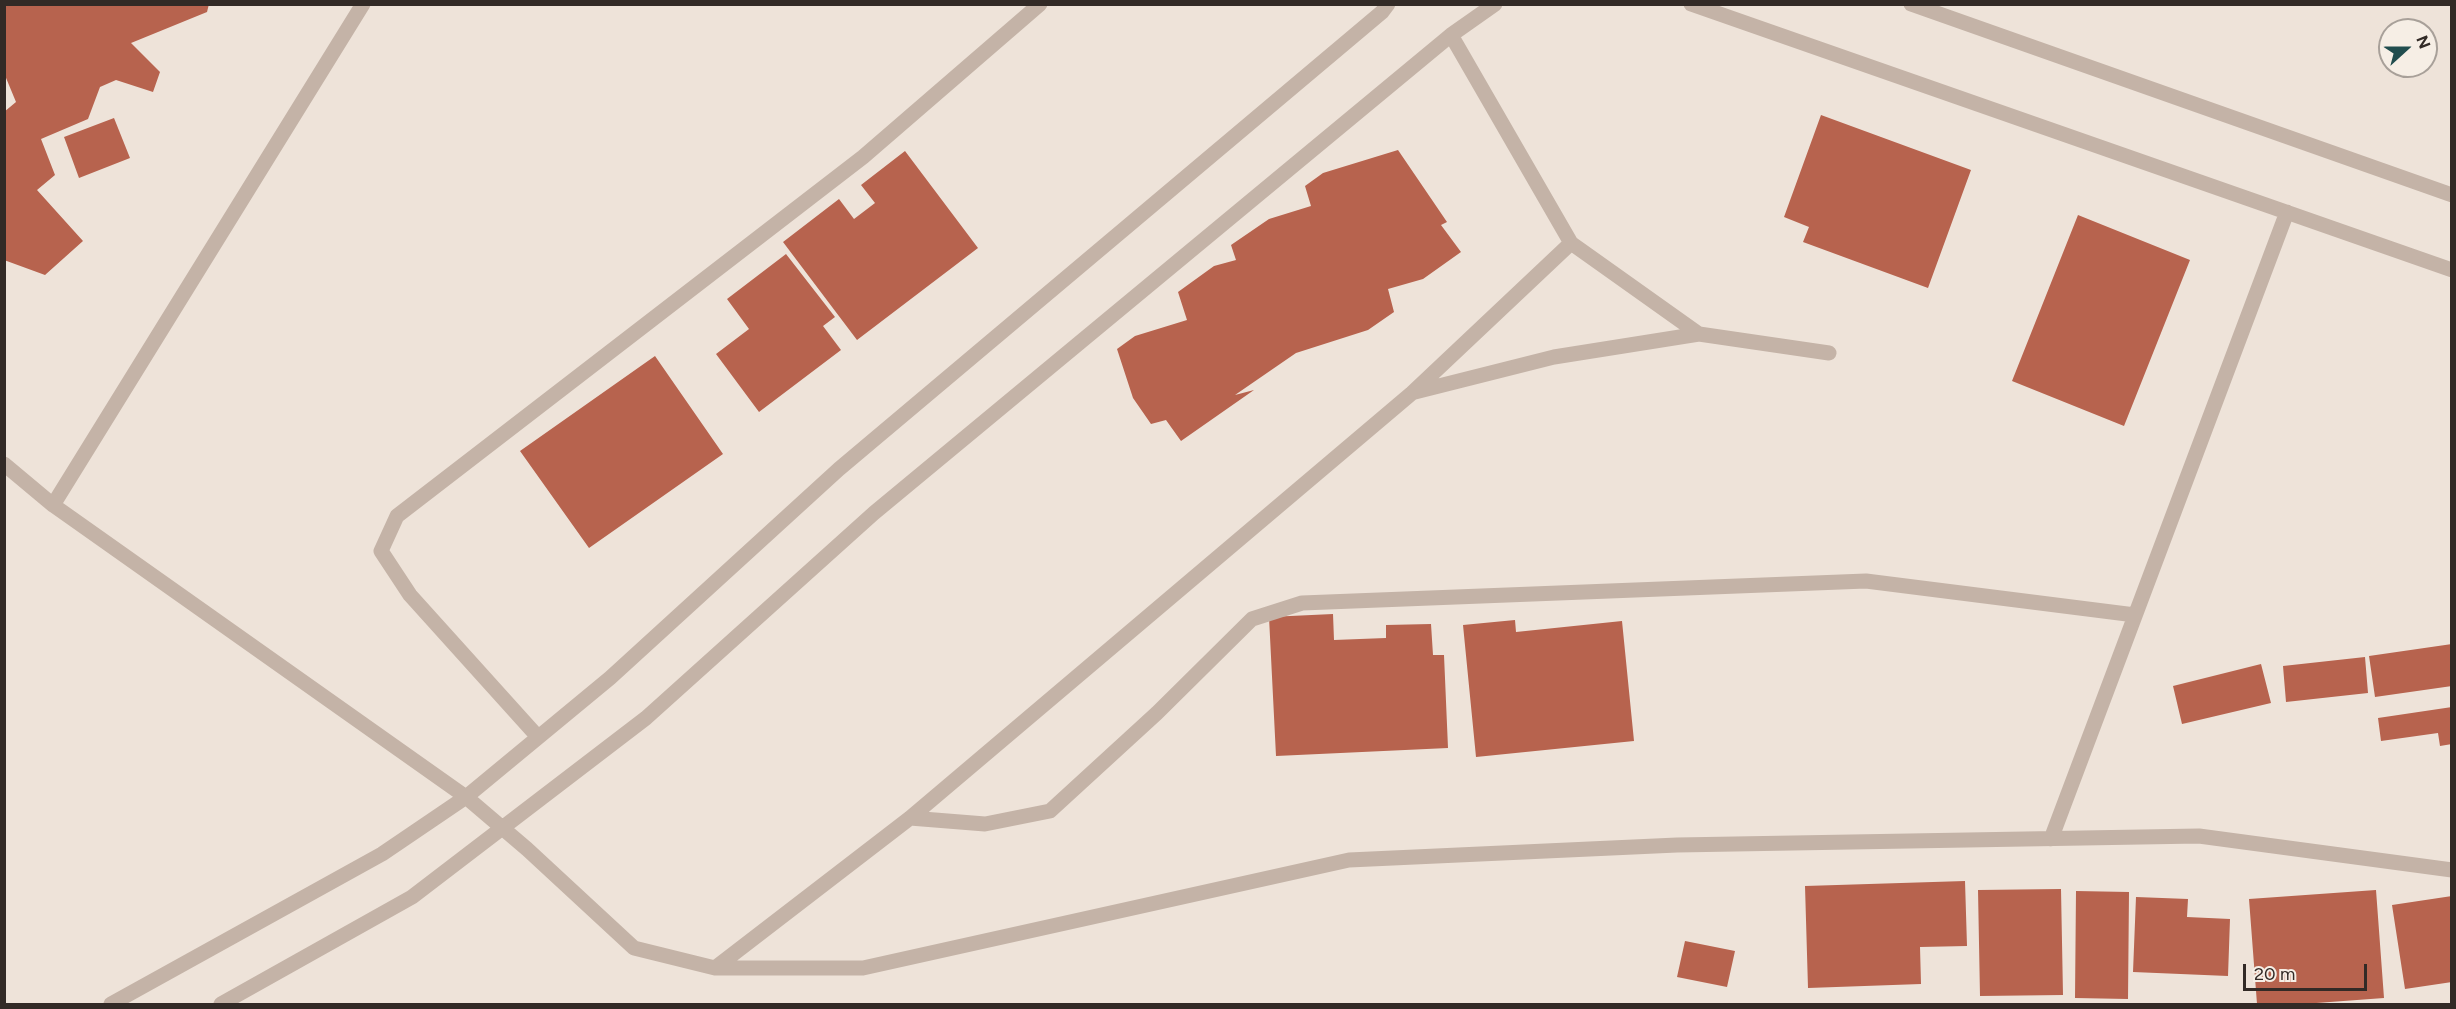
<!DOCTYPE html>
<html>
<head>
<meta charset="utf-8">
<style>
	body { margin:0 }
	#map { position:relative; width:2456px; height:1009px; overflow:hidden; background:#eee3d9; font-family:Figtree,sans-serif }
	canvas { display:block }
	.frame { position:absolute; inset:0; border:6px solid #322a26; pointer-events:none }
	.north { position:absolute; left:2378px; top:18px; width:60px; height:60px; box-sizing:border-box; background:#f6eee5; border:2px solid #a8a099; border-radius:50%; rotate:69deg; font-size:16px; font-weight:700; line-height:24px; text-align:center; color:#322a26 }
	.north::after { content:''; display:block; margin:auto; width:21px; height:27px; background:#214d4e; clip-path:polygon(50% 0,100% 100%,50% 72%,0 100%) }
	.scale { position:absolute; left:2243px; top:964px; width:124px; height:27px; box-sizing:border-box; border:3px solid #322a26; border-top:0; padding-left:8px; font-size:18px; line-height:21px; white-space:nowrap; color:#322a26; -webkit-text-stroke:4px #f6eee5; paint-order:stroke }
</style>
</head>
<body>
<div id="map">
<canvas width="2456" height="1009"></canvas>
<div class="frame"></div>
<div class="north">N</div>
<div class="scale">20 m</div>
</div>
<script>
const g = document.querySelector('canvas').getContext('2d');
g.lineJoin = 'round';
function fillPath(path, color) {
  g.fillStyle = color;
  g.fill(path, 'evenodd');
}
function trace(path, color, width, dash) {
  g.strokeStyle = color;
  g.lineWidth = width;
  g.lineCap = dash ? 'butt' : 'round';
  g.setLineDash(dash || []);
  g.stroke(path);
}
fillPath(new Path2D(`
	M 4,4 L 209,4 L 207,12 L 131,43 L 160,72 L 153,92 L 116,80 L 100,87 L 88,119 L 41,139 L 55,175 L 37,190 L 83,241 L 45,275 L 4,260 L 4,112 L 16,102 L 4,73 Z
	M 1821,115 L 1971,170 L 1928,288 L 1803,242 L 1809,227 L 1784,217 Z
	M 114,118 L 130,158 L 79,178 L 64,137 Z
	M 1398,150 L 1447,222 L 1441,225 L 1461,252 L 1423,279 L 1388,289 L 1394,312 L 1368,330 L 1296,353 L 1235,395 L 1254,390 L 1181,441 L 1166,420 L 1151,424 L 1133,398 L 1117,349 L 1135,336 L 1187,320 L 1178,292 L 1214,266 L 1236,260 L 1231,245 L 1269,219 L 1311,206 L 1305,186 L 1323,173 Z
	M 905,151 L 978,248 L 857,340 L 783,242 L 839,199 L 854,219 L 875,203 L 861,185 Z
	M 2078,215 L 2190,260 L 2124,426 L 2012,381 Z
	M 786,254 L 835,317 L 823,326 L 841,350 L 759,412 L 716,354 L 749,329 L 727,299 Z
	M 655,356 L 723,454 L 589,548 L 520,451 Z
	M 1333,614 L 1334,640 L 1386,638 L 1386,625 L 1431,624 L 1433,655 L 1444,655 L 1448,748 L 1276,756 L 1269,617 Z
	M 1515,620 L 1516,632 L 1622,621 L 1634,741 L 1476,757 L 1463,625 Z
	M 2452,644 L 2452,686 L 2375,697 L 2369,656 Z
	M 2365,657 L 2368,693 L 2286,702 L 2283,666 Z
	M 2261,664 L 2271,703 L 2182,724 L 2173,686 Z
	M 2452,707 L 2452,744 L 2440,746 L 2438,733 L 2381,741 L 2378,718 Z
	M 1965,881 L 1967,946 L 1920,947 L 1921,984 L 1808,988 L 1805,886 Z
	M 2061,889 L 2063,995 L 1980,996 L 1978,890 Z
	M 2376,890 L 2384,998 L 2303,1004 L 2257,1004 L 2249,899 Z
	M 2076,891 L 2129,892 L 2128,999 L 2075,998 Z
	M 2452,896 L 2452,982 L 2405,989 L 2392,905 Z
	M 2136,897 L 2188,899 L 2187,917 L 2230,919 L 2228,976 L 2133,972 Z
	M 1685,941 L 1735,951 L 1727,987 L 1677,977 Z`), '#b7634e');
trace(new Path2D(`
	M 1691,4 L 2452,270
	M 1911,4 L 2452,195
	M 1451,35 L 1571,243 L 1699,334 L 1829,353
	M 1415,392 L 1554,357 L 1699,334
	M 4,464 L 53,505 L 466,797 L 527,849 L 634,948 L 715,968 L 863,968 L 1349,860 L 1677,845 L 2199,836 L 2452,870
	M 53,505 L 363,4
	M 538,737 L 410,595 L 381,551 L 397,516 L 863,157 L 1040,4
	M 910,818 L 985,824 L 1050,811 L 1157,713 L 1252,619 L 1302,603 L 1866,581 L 2135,615
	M 2051,839 L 2287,212
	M 715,968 L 910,818 L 1412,393 L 1571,243
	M 111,1004 L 382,854 L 466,797 L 610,678 L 839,469 L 1382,12 L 1388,4
	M 221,1004 L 412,897 L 646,718 L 874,513 L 1451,35 L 1495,4`), '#c4b3a7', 15);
</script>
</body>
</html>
